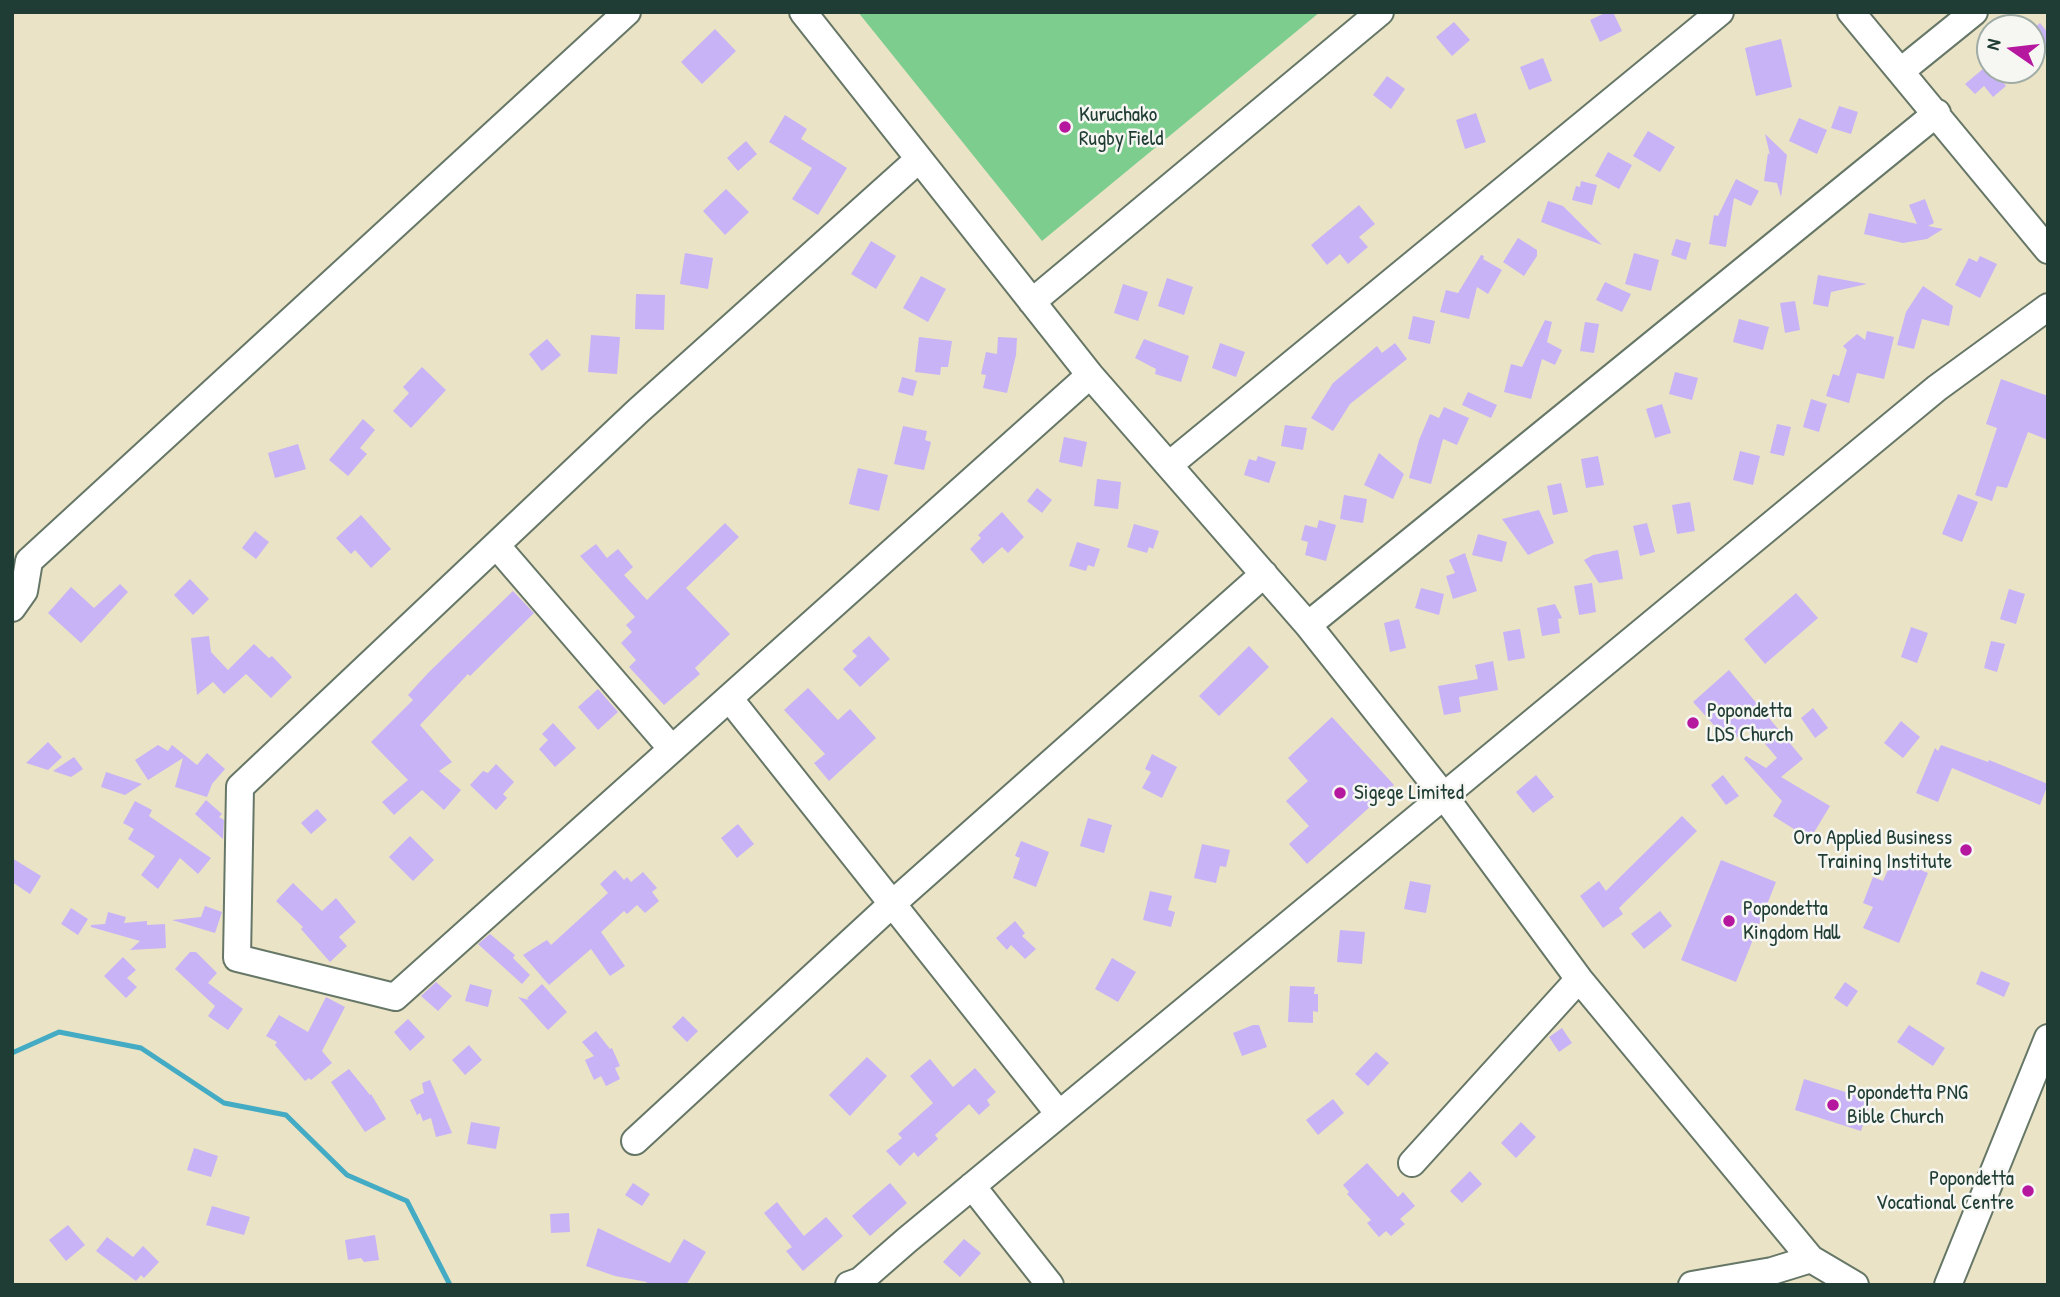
<!DOCTYPE html>
<html>
<head>
<meta charset="utf-8">
<style>
	body { margin:0 }
	#map { position:relative; width:2060px; height:1297px; overflow:hidden; background:#ebe3c6; font-family:"Patrick Hand",sans-serif }
	canvas { display:block }
	.frame { position:absolute; inset:0; border:14px solid #1f3d34; pointer-events:none }
	.north { position:absolute; left:1976px; top:14px; width:70px; height:70px; box-sizing:border-box; background:#f6f6f2; border:2px solid #a0aca6; border-radius:50%; rotate:284deg; font-size:19px; font-weight:700; line-height:28px; text-align:center; color:#1f3d34 }
	.north::after { content:''; display:block; margin:auto; width:24px; height:32px; background:#b5179e; clip-path:polygon(50% 0,100% 100%,50% 72%,0 100%) }
</style>
</head>
<body>
<div id="map">
<canvas width="2060" height="1297"></canvas>
<div class="frame"></div>
<div class="north">N</div>
</div>
<script>
const g = document.querySelector('canvas').getContext('2d');
g.lineJoin = 'round';
function fillPath(path, color) {
  g.fillStyle = color;
  g.fill(path, 'evenodd');
}
function trace(path, color, width, dash) {
  g.strokeStyle = color;
  g.lineWidth = width;
  g.lineCap = dash ? 'butt' : 'round';
  g.setLineDash(dash || []);
  g.stroke(path);
}
function label(font, color, halo, rows, align = 'center') {
  g.font = font + ' "Patrick Hand",sans-serif';
  g.lineWidth = 5;
  g.setLineDash([]);
  g.textBaseline = 'middle';
  g.strokeStyle = halo;
  g.fillStyle = color;
  for (const [text, x, y, turn = 0] of rows) {
    g.save();
    g.translate(x, y);
    g.rotate((+turn || 0) * Math.PI / 180);
    g.textAlign = isNaN(turn) ? turn : align;
    if (halo) g.strokeText(text, 0, 0);
    g.fillText(text, 0, 0);
    g.restore();
  }
}
fillPath(new Path2D(`
	M 858,12 L 1320,12 L 1042,241 Z`), '#7dcd8e');
trace(new Path2D(`
	M 12,1053 L 59,1032 L 141,1048 L 224,1103 L 286,1115 L 347,1175 L 407,1201 L 450,1285`), '#44abc4', 5);
fillPath(new Path2D(`
	M 1607,12 L 1613,12 L 1622,31 L 1600,42 L 1590,20 Z
	M 1454,22 L 1470,40 L 1452,56 L 1436,37 Z
	M 2040,23 L 2048,33 L 2048,52 L 2032,65 L 2032,30 Z
	M 715,29 L 736,51 L 702,84 L 681,62 Z
	M 1781,39 L 1792,87 L 1756,96 L 1745,48 Z
	M 1543,58 L 1552,81 L 1529,90 L 1520,67 Z
	M 1990,63 L 1990,70 L 2001,70 L 1997,74 L 2006,86 L 1993,97 L 1984,86 L 1975,94 L 1965,84 Z
	M 1387,76 L 1405,89 L 1391,109 L 1373,95 Z
	M 1839,106 L 1858,112 L 1851,134 L 1831,128 Z
	M 1476,113 L 1486,142 L 1465,149 L 1456,120 Z
	M 785,115 L 807,129 L 801,139 L 847,168 L 818,215 L 792,199 L 812,168 L 769,142 Z
	M 1799,118 L 1827,130 L 1817,154 L 1789,141 Z
	M 1648,131 L 1675,147 L 1660,172 L 1633,156 Z
	M 1765,134 L 1787,155 L 1781,197 L 1777,183 L 1764,181 L 1768,153 L 1770,155 Z
	M 746,141 L 757,154 L 738,171 L 727,158 Z
	M 1608,152 L 1632,165 L 1619,189 L 1595,176 Z
	M 1736,179 L 1759,191 L 1751,206 L 1734,198 L 1726,247 L 1709,244 L 1714,215 L 1718,216 Z
	M 1581,181 L 1597,185 L 1592,205 L 1572,200 L 1576,186 L 1580,187 Z
	M 726,189 L 749,212 L 725,235 L 703,211 Z
	M 1925,199 L 1934,223 L 1928,226 L 1943,229 L 1927,239 L 1903,243 L 1864,234 L 1869,213 L 1917,224 L 1909,205 Z
	M 1548,201 L 1563,206 L 1602,245 L 1541,222 Z
	M 1359,205 L 1375,224 L 1359,237 L 1368,247 L 1348,264 L 1340,254 L 1327,265 L 1311,245 Z
	M 1518,238 L 1537,250 L 1537,256 L 1524,276 L 1503,262 Z
	M 1676,239 L 1691,243 L 1686,260 L 1671,255 Z
	M 871,241 L 896,256 L 876,289 L 851,274 Z
	M 685,253 L 713,258 L 708,289 L 680,284 Z
	M 1634,253 L 1659,260 L 1651,291 L 1625,284 Z
	M 1481,255 L 1484,256 L 1483,259 L 1502,270 L 1488,294 L 1477,287 L 1469,319 L 1440,312 L 1446,290 L 1458,293 Z
	M 1980,256 L 1997,264 L 1980,298 L 1955,285 L 1969,258 L 1977,262 Z
	M 1818,275 L 1867,284 L 1831,292 L 1828,307 L 1813,304 Z
	M 921,276 L 946,289 L 928,322 L 903,308 Z
	M 1167,278 L 1193,287 L 1184,315 L 1158,306 Z
	M 1605,282 L 1631,294 L 1622,312 L 1596,300 Z
	M 1123,284 L 1148,292 L 1138,321 L 1114,313 Z
	M 1923,286 L 1953,306 L 1949,326 L 1922,319 L 1914,349 L 1897,345 L 1906,312 Z
	M 636,294 L 665,295 L 664,330 L 635,329 Z
	M 1795,301 L 1800,330 L 1785,333 L 1780,303 Z
	M 1413,316 L 1435,321 L 1430,344 L 1408,339 Z
	M 1739,319 L 1769,327 L 1763,350 L 1733,342 Z
	M 1545,320 L 1552,322 L 1547,342 L 1562,350 L 1555,365 L 1542,359 L 1531,399 L 1504,392 L 1511,364 L 1522,367 Z
	M 1585,322 L 1599,324 L 1594,353 L 1580,351 Z
	M 1867,331 L 1894,337 L 1884,379 L 1857,373 L 1849,403 L 1826,396 L 1833,374 L 1839,376 L 1847,350 L 1843,346 L 1857,334 L 1865,340 Z
	M 591,335 L 620,337 L 617,374 L 588,372 Z
	M 919,337 L 952,341 L 948,367 L 941,367 L 940,375 L 915,372 Z
	M 998,337 L 1017,338 L 1016,355 L 1007,393 L 983,388 L 986,375 L 981,374 L 986,352 L 997,354 Z
	M 547,339 L 561,355 L 542,371 L 529,354 Z
	M 1144,339 L 1189,356 L 1181,382 L 1155,374 L 1156,369 L 1135,358 Z
	M 1220,343 L 1245,352 L 1236,377 L 1212,368 Z
	M 1395,343 L 1407,359 L 1350,404 L 1333,431 L 1311,418 L 1333,383 L 1377,346 L 1382,353 Z
	M 422,367 L 446,390 L 411,428 L 393,411 L 409,393 L 403,387 Z
	M 1675,372 L 1698,378 L 1692,400 L 1669,394 Z
	M 902,377 L 917,381 L 913,396 L 898,392 Z
	M 2001,379 L 2048,396 L 2048,440 L 2028,432 L 2007,488 L 1997,486 L 1992,501 L 1975,495 L 1997,428 L 1986,424 Z
	M 1468,392 L 1497,405 L 1491,418 L 1462,405 Z
	M 1811,399 L 1827,404 L 1819,432 L 1803,427 Z
	M 1662,404 L 1671,433 L 1655,438 L 1646,409 Z
	M 1444,407 L 1469,418 L 1457,445 L 1443,439 L 1431,484 L 1409,478 L 1419,440 L 1430,414 L 1439,418 Z
	M 363,419 L 375,430 L 360,448 L 367,454 L 348,476 L 329,460 Z
	M 1777,424 L 1791,427 L 1784,456 L 1770,453 Z
	M 1285,425 L 1307,428 L 1303,450 L 1281,446 Z
	M 903,426 L 927,431 L 925,440 L 931,442 L 924,470 L 894,464 Z
	M 1064,437 L 1087,442 L 1082,467 L 1059,462 Z
	M 298,444 L 306,469 L 275,478 L 268,453 Z
	M 1740,451 L 1760,456 L 1753,485 L 1733,480 Z
	M 1379,453 L 1404,474 L 1393,499 L 1364,485 Z
	M 1258,456 L 1276,462 L 1269,483 L 1244,475 L 1249,459 L 1256,461 Z
	M 1598,456 L 1604,485 L 1586,488 L 1581,459 Z
	M 858,468 L 888,475 L 879,511 L 849,504 Z
	M 1097,479 L 1121,482 L 1118,509 L 1094,506 Z
	M 1561,483 L 1568,512 L 1553,515 L 1547,486 Z
	M 1037,488 L 1052,500 L 1042,513 L 1027,501 Z
	M 1958,494 L 1978,502 L 1962,542 L 1942,534 Z
	M 1344,495 L 1367,499 L 1363,523 L 1340,519 Z
	M 1690,502 L 1695,531 L 1677,534 L 1672,505 Z
	M 1539,510 L 1554,543 L 1528,555 L 1502,519 Z
	M 1002,512 L 1024,537 L 1008,553 L 1002,547 L 983,564 L 970,549 L 981,538 L 978,535 Z
	M 361,515 L 391,549 L 371,568 L 355,550 L 351,554 L 336,538 Z
	M 1319,520 L 1336,525 L 1326,561 L 1305,555 L 1308,542 L 1301,540 L 1305,525 L 1317,528 Z
	M 725,523 L 739,537 L 686,588 L 730,634 L 695,668 L 700,674 L 664,705 L 629,667 L 636,660 L 621,643 L 632,632 L 626,625 L 635,617 L 580,556 L 596,544 L 607,558 L 618,549 L 633,567 L 624,575 L 647,600 Z
	M 1647,523 L 1655,552 L 1640,556 L 1633,526 Z
	M 1134,524 L 1159,531 L 1153,549 L 1149,547 L 1147,553 L 1127,547 Z
	M 255,531 L 269,542 L 256,559 L 242,548 Z
	M 1478,534 L 1507,542 L 1502,562 L 1472,555 Z
	M 1077,542 L 1100,549 L 1094,567 L 1088,565 L 1086,571 L 1069,566 Z
	M 1618,550 L 1623,579 L 1599,583 L 1584,560 L 1593,555 Z
	M 1465,553 L 1477,591 L 1453,599 L 1446,576 L 1455,573 L 1449,560 Z
	M 190,579 L 209,599 L 193,615 L 174,595 Z
	M 1592,583 L 1596,612 L 1579,615 L 1574,586 Z
	M 120,584 L 128,592 L 81,643 L 48,613 L 71,587 L 94,608 Z
	M 1421,588 L 1444,594 L 1439,615 L 1415,608 Z
	M 2009,589 L 2025,594 L 2016,624 L 2000,619 Z
	M 513,591 L 534,613 L 470,676 L 468,674 L 420,725 L 452,762 L 439,771 L 461,790 L 444,810 L 422,790 L 394,815 L 382,802 L 408,780 L 371,742 L 413,700 L 408,695 L 429,672 Z
	M 1796,593 L 1818,618 L 1765,664 L 1744,639 Z
	M 1555,604 L 1562,618 L 1558,619 L 1560,633 L 1542,636 L 1537,608 Z
	M 1399,619 L 1406,648 L 1390,652 L 1384,623 Z
	M 1911,627 L 1928,633 L 1917,663 L 1901,657 Z
	M 1520,629 L 1525,658 L 1508,661 L 1503,632 Z
	M 209,636 L 211,652 L 228,670 L 254,644 L 269,658 L 272,656 L 292,677 L 271,698 L 246,674 L 224,694 L 213,682 L 197,695 L 191,638 Z
	M 869,636 L 890,659 L 860,687 L 843,669 L 857,656 L 852,651 Z
	M 1991,641 L 2005,644 L 1997,672 L 1984,668 Z
	M 1249,646 L 1269,667 L 1219,716 L 1199,696 Z
	M 1493,661 L 1498,690 L 1459,697 L 1461,712 L 1444,715 L 1438,686 L 1478,679 L 1475,665 Z
	M 1729,670 L 1803,759 L 1781,777 L 1830,806 L 1810,839 L 1773,816 L 1782,801 L 1744,759 L 1746,756 L 1766,768 L 1777,758 L 1750,726 L 1730,743 L 1693,702 Z
	M 808,688 L 838,720 L 850,709 L 876,738 L 829,781 L 814,763 L 825,754 L 784,710 Z
	M 598,689 L 618,712 L 598,730 L 578,707 Z
	M 1813,708 L 1828,728 L 1815,738 L 1801,718 Z
	M 1332,717 L 1394,785 L 1307,864 L 1289,844 L 1309,826 L 1286,801 L 1308,781 L 1288,758 Z
	M 1901,721 L 1920,737 L 1903,758 L 1884,743 Z
	M 553,723 L 576,748 L 555,767 L 539,749 L 548,740 L 542,734 Z
	M 48,742 L 62,757 L 48,770 L 26,763 Z
	M 158,745 L 168,751 L 172,745 L 197,765 L 207,753 L 225,769 L 212,784 L 207,797 L 175,787 L 183,758 L 148,780 L 135,760 Z
	M 1941,745 L 1988,762 L 1989,760 L 2048,784 L 2040,805 L 1952,768 L 1938,802 L 1916,793 L 1935,748 L 1938,751 Z
	M 1152,754 L 1177,767 L 1162,798 L 1142,788 L 1151,772 L 1145,769 Z
	M 74,757 L 83,769 L 71,777 L 53,771 Z
	M 496,764 L 514,782 L 503,794 L 507,798 L 496,810 L 470,785 L 483,771 L 488,773 Z
	M 106,772 L 142,784 L 125,795 L 101,787 Z
	M 1536,775 L 1554,797 L 1533,813 L 1516,792 Z
	M 1723,775 L 1739,796 L 1726,805 L 1711,785 Z
	M 206,800 L 222,814 L 219,817 L 224,820 L 223,839 L 195,814 Z
	M 135,801 L 152,810 L 149,816 L 211,858 L 198,874 L 180,858 L 158,889 L 141,875 L 155,856 L 128,839 L 134,829 L 123,823 Z
	M 317,809 L 327,820 L 311,834 L 301,823 Z
	M 1682,816 L 1697,831 L 1619,908 L 1623,914 L 1603,928 L 1580,896 L 1599,881 L 1606,891 Z
	M 1088,818 L 1112,825 L 1104,853 L 1080,846 Z
	M 738,824 L 754,844 L 737,858 L 721,838 Z
	M 410,836 L 434,860 L 413,881 L 389,857 Z
	M 1021,841 L 1049,852 L 1036,887 L 1013,878 L 1020,858 L 1015,856 Z
	M 1202,844 L 1230,850 L 1226,867 L 1220,866 L 1216,883 L 1194,878 Z
	M 12,858 L 41,876 L 30,894 L 12,882 Z
	M 1893,858 L 1928,873 L 1899,943 L 1863,928 L 1873,907 L 1863,903 L 1873,877 L 1883,881 Z
	M 1721,860 L 1776,882 L 1736,982 L 1681,960 Z
	M 615,870 L 624,880 L 627,877 L 631,882 L 643,872 L 657,888 L 652,892 L 659,901 L 645,913 L 637,905 L 627,914 L 624,911 L 601,932 L 625,966 L 610,976 L 591,949 L 549,985 L 523,955 L 547,940 L 551,945 L 608,893 L 600,884 Z
	M 1410,881 L 1431,885 L 1426,913 L 1404,909 Z
	M 293,883 L 322,911 L 336,898 L 356,922 L 339,937 L 347,946 L 330,962 L 301,929 L 303,927 L 276,901 Z
	M 1150,891 L 1172,896 L 1168,910 L 1175,912 L 1171,927 L 1143,920 Z
	M 205,906 L 222,912 L 215,933 L 172,920 L 201,917 Z
	M 71,908 L 88,919 L 78,935 L 61,924 Z
	M 1660,911 L 1672,926 L 1644,949 L 1631,934 Z
	M 108,912 L 126,917 L 124,923 L 147,921 L 147,925 L 165,924 L 166,948 L 130,950 L 140,941 L 91,927 L 91,925 L 105,924 Z
	M 1015,921 L 1025,933 L 1022,936 L 1036,949 L 1025,959 L 1011,945 L 1007,950 L 996,938 Z
	M 1340,930 L 1365,932 L 1362,964 L 1337,962 Z
	M 490,934 L 515,955 L 513,958 L 530,975 L 522,984 L 478,944 Z
	M 190,952 L 196,952 L 217,973 L 208,983 L 243,1009 L 228,1030 L 208,1016 L 215,1006 L 175,969 Z
	M 123,957 L 136,970 L 127,978 L 137,987 L 126,998 L 104,976 Z
	M 1112,958 L 1136,972 L 1118,1002 L 1095,989 Z
	M 1981,971 L 2010,983 L 2004,997 L 1976,984 Z
	M 436,982 L 452,996 L 438,1011 L 421,996 Z
	M 1845,982 L 1858,991 L 1847,1007 L 1834,998 Z
	M 470,984 L 492,990 L 488,1007 L 465,1001 Z
	M 542,984 L 567,1012 L 548,1030 L 518,997 L 529,1000 L 527,998 Z
	M 1290,986 L 1315,987 L 1314,994 L 1318,994 L 1318,1012 L 1313,1011 L 1313,1023 L 1288,1022 Z
	M 326,997 L 345,1007 L 322,1051 L 332,1063 L 311,1080 L 309,1078 L 305,1081 L 275,1045 L 277,1042 L 266,1036 L 279,1015 L 308,1032 Z
	M 683,1016 L 698,1031 L 687,1042 L 672,1027 Z
	M 408,1019 L 425,1037 L 410,1051 L 394,1032 Z
	M 1253,1025 L 1259,1025 L 1267,1047 L 1242,1056 L 1233,1033 Z
	M 1909,1025 L 1945,1048 L 1933,1066 L 1897,1042 Z
	M 1562,1028 L 1572,1043 L 1559,1052 L 1549,1037 Z
	M 596,1031 L 610,1049 L 612,1048 L 620,1066 L 615,1068 L 620,1079 L 606,1086 L 601,1076 L 594,1080 L 585,1060 L 594,1056 L 582,1042 Z
	M 469,1045 L 482,1060 L 465,1075 L 452,1060 Z
	M 1376,1052 L 1389,1063 L 1368,1086 L 1355,1074 Z
	M 867,1057 L 887,1076 L 850,1116 L 829,1095 Z
	M 930,1059 L 953,1087 L 975,1068 L 996,1092 L 987,1100 L 990,1105 L 979,1115 L 969,1104 L 935,1135 L 938,1139 L 918,1157 L 914,1152 L 900,1166 L 886,1151 L 902,1138 L 898,1134 L 933,1103 L 910,1076 Z
	M 349,1069 L 370,1095 L 371,1094 L 386,1119 L 365,1132 L 331,1082 Z
	M 1804,1079 L 1871,1100 L 1861,1131 L 1795,1110 Z
	M 430,1080 L 452,1133 L 436,1137 L 431,1118 L 423,1121 L 420,1113 L 417,1115 L 410,1100 L 424,1093 L 422,1083 Z
	M 1333,1099 L 1344,1113 L 1318,1135 L 1306,1120 Z
	M 471,1122 L 500,1127 L 496,1149 L 467,1144 Z
	M 1521,1122 L 1536,1137 L 1516,1158 L 1501,1143 Z
	M 194,1148 L 218,1156 L 211,1177 L 187,1170 Z
	M 1367,1163 L 1398,1197 L 1403,1192 L 1415,1206 L 1400,1219 L 1405,1224 L 1391,1236 L 1386,1231 L 1379,1237 L 1367,1223 L 1371,1220 L 1347,1194 L 1349,1192 L 1343,1185 Z
	M 1470,1171 L 1482,1184 L 1462,1203 L 1450,1191 Z
	M 633,1183 L 650,1194 L 642,1206 L 625,1195 Z
	M 890,1183 L 907,1203 L 870,1236 L 852,1216 Z
	M 777,1202 L 804,1236 L 826,1217 L 843,1236 L 803,1271 L 786,1251 L 792,1247 L 764,1213 Z
	M 212,1206 L 250,1217 L 244,1235 L 206,1225 Z
	M 569,1213 L 570,1232 L 551,1233 L 550,1214 Z
	M 68,1225 L 85,1245 L 66,1261 L 49,1240 Z
	M 598,1228 L 670,1263 L 684,1239 L 706,1252 L 686,1285 L 646,1285 L 647,1282 L 615,1276 L 586,1266 Z
	M 375,1235 L 379,1260 L 364,1262 L 361,1258 L 348,1260 L 345,1240 Z
	M 107,1237 L 133,1257 L 143,1246 L 159,1262 L 144,1278 L 141,1275 L 136,1281 L 96,1251 Z
	M 964,1239 L 981,1253 L 960,1277 L 943,1262 Z`), '#c8b3f6');
const minor = new Path2D(`
	M 803,12 L 1090,375 L 1308,625 L 1444,796 L 1579,979 L 1811,1259 L 1855,1285
	M 1851,12 L 2048,250
	M 1901,71 L 1974,12
	M 919,159 L 638,411 L 240,787 L 237,958 L 395,997 L 1090,375
	M 1032,302 L 1380,12
	M 1169,465 L 1720,12
	M 496,545 L 672,749
	M 12,608 L 24,591 L 29,561 L 627,12
	M 1308,625 L 1937,113
	M 729,698 L 1059,1114
	M 635,1141 L 892,904 L 1264,574
	M 1412,1163 L 1579,979
	M 972,1186 L 1050,1285
	M 849,1285 L 860,1281 L 907,1240 L 1937,388 L 2048,307
	M 1692,1285 L 1772,1271 L 1811,1259
	M 1948,1285 L 2048,1038`);
trace(minor, '#667767', 30);
trace(minor, '#fff', 26);
for (const [x, y, r, color] of [
	[1065,127,7,"#b5179e"],
	[1693,723,7,"#b5179e"],
	[1340,793,7,"#b5179e"],
	[1966,850,7,"#b5179e"],
	[1729,921,7,"#b5179e"],
	[1833,1105,7,"#b5179e"],
	[2028,1191,7,"#b5179e"]
]) {
  const dot = new Path2D();
  dot.arc(x, y, r, 0, 2 * Math.PI);
  g.fillStyle = color;
  g.fill(dot);
  trace(dot, '#f6f6f2', 2.5);
}
label('21px', '#1f3d34', '#f6f6f2', [
	["Kuruchako",1079,115],
	["Rugby Field",1079,139],
	["Popondetta",1707,711],
	["LDS Church",1707,735],
	["Sigege Limited",1354,793],
	["Oro Applied Business",1952,838,"right"],
	["Training Institute",1952,862,"right"],
	["Popondetta",1743,909],
	["Kingdom Hall",1743,933],
	["Popondetta PNG",1847,1093],
	["Bible Church",1847,1117],
	["Popondetta",2014,1179,"right"],
	["Vocational Centre",2014,1203,"right"]
], 'left');
</script>
</body>
</html>
